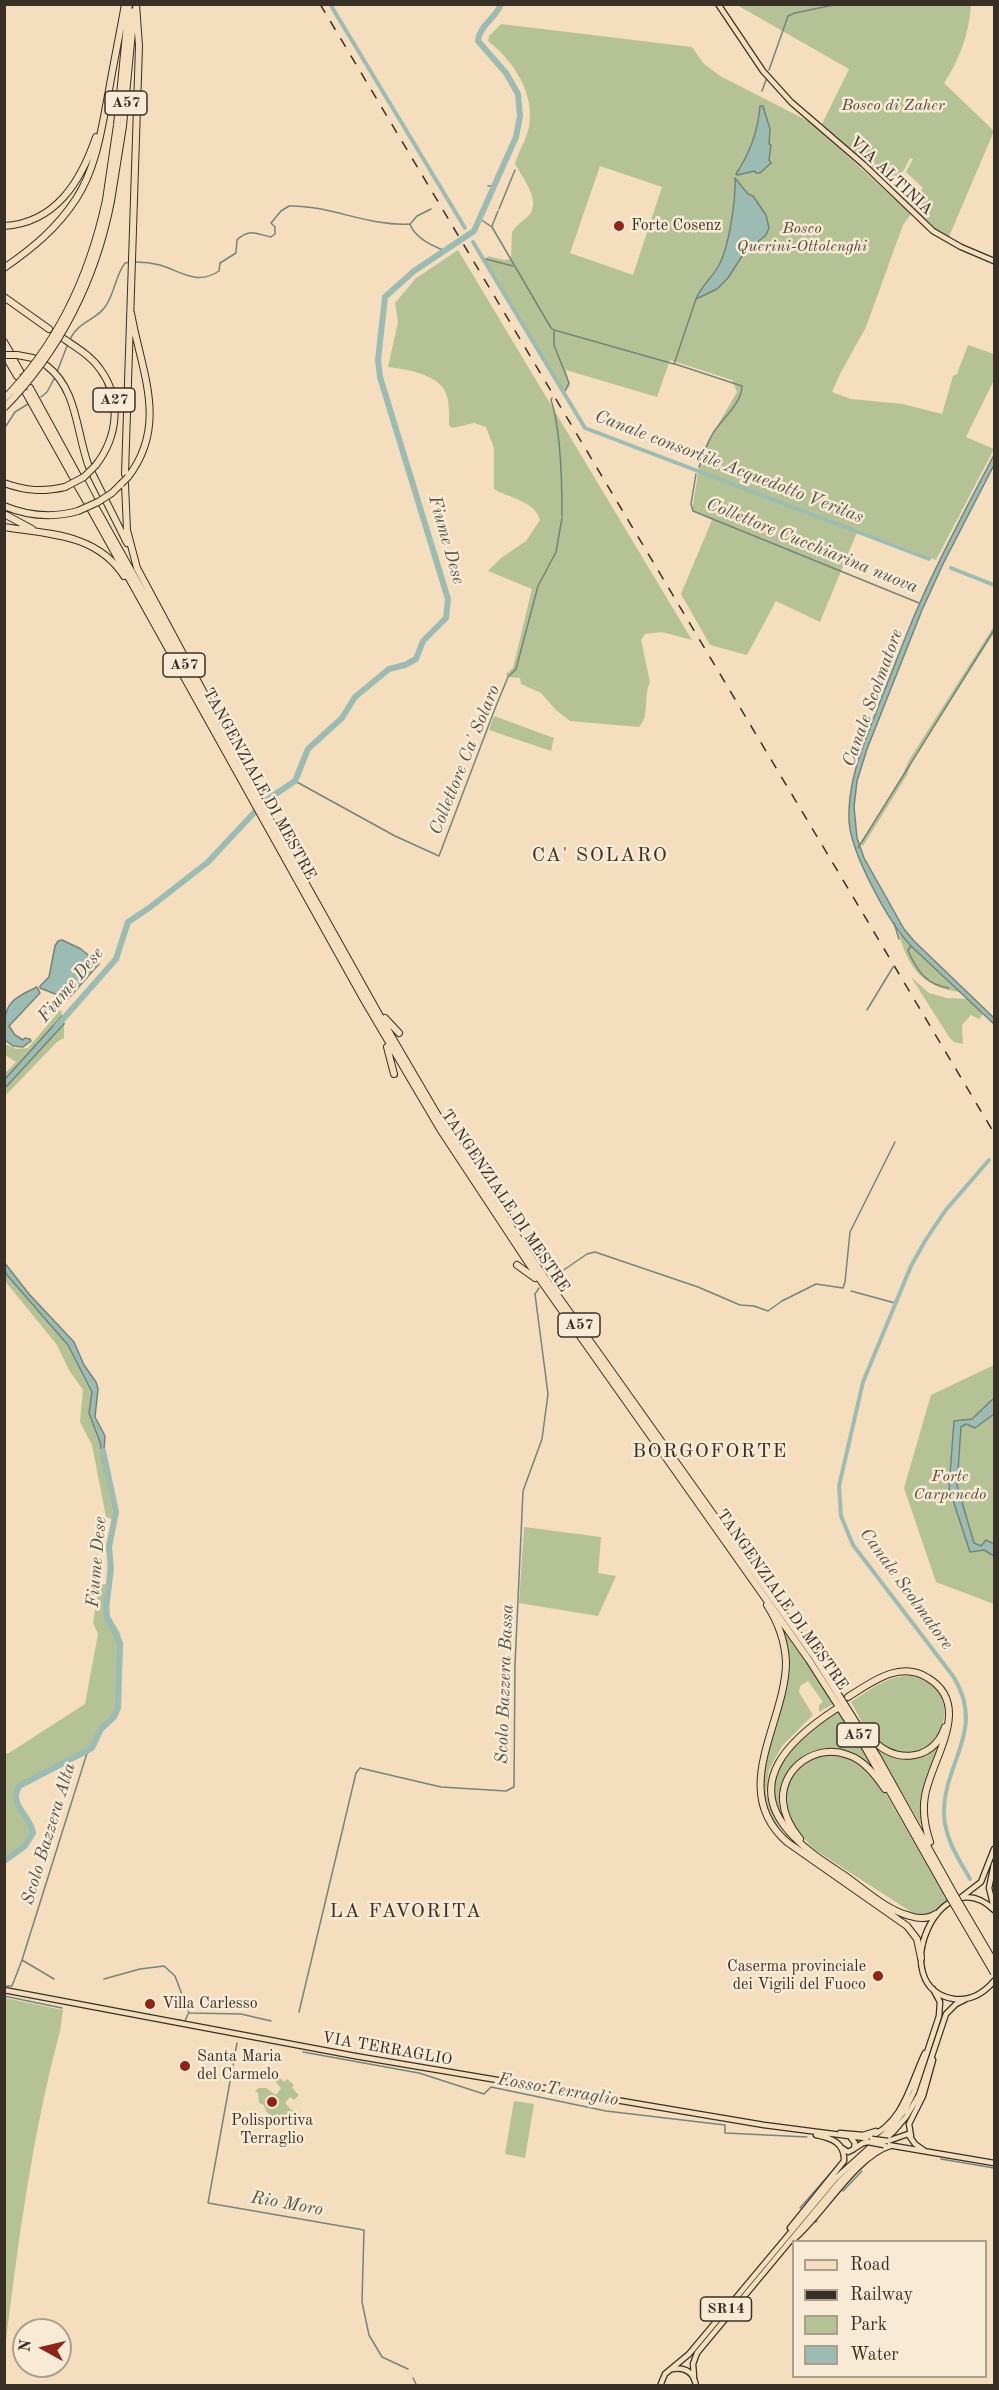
<!DOCTYPE html>
<html>
<head>
<meta charset="utf-8">
<style>
	body { margin:0 }
	#map { position:relative; width:999px; height:2390px; overflow:hidden; background:#f4debd; font-family:"Old Standard TT",serif }
	canvas { display:block }
	.frame { position:absolute; inset:0; border:6px solid #383026; pointer-events:none }
	.legend { position:absolute; left:792px; top:2240px; width:195px; height:138px; box-sizing:border-box; background:#f8ead4; border:2px solid #aba08e; margin:0; padding:8px 10px; list-style:none; font-size:18px; color:#383026 }
	.legend li { display:flex; align-items:center; gap:12px; height:30px }
	.legend b { width:30px; border:2px solid #aba08e }
	.north { position:absolute; left:12px; top:2318px; width:60px; height:60px; box-sizing:border-box; background:#f8ead4; border:2px solid #aba08e; border-radius:50%; rotate:278deg; font-size:16px; font-weight:700; line-height:24px; text-align:center; color:#383026 }
	.north::after { content:''; display:block; margin:auto; width:21px; height:27px; background:#8f2418; clip-path:polygon(50% 0,100% 100%,50% 72%,0 100%) }
</style>
</head>
<body>
<div id="map">
<canvas width="999" height="2390"></canvas>
<div class="frame"></div>
<ul class="legend">
<li><b style="height:8px;background:#f4debd"></b>Road</li>
<li><b style="height:8px;background:#383026"></b>Railway</li>
<li><b style="height:16px;background:#b5c296"></b>Park</li>
<li><b style="height:16px;background:#9cbcb3"></b>Water</li>
</ul>
<div class="north">N</div>
</div>
<script>
const g = document.querySelector('canvas').getContext('2d');
g.lineJoin = 'round';
function fillPath(path, color) {
  g.fillStyle = color;
  g.fill(path, 'evenodd');
}
function trace(path, color, width, dash) {
  g.strokeStyle = color;
  g.lineWidth = width;
  g.lineCap = dash ? 'butt' : 'round';
  g.setLineDash(dash || []);
  g.stroke(path);
}
function label(font, color, halo, rows, align = 'center') {
  g.font = font + ' "Old Standard TT",serif';
  g.lineWidth = 5;
  g.setLineDash([]);
  g.textBaseline = 'middle';
  g.strokeStyle = halo;
  g.fillStyle = color;
  for (const [text, x, y, turn = 0] of rows) {
    g.save();
    g.translate(x, y);
    g.rotate((+turn || 0) * Math.PI / 180);
    g.textAlign = isNaN(turn) ? turn : align;
    if (halo) g.strokeText(text, 0, 0);
    g.fillText(text, 0, 0);
    g.restore();
  }
}
fillPath(new Path2D(`
	M 737,5 L 971,5 C 969,33 960,59 944,83 L 994,131 L 948,239 L 928,225 L 892,190 L 894,188 L 909,202 L 923,188 L 906,172 L 913,159 L 910,158 L 904,170 L 890,184 L 822,124 L 849,69 Z
	M 501,24 L 692,47 L 703,63 L 720,76 L 810,122 L 911,214 L 903,225 L 866,327 L 840,374 L 832,392 L 851,399 L 903,404 L 942,414 L 953,376 L 957,374 L 968,345 L 994,354 L 994,380 L 966,437 L 994,449 L 936,560 L 858,530 L 820,622 L 776,601 L 747,655 L 710,645 L 681,594 L 712,520 L 692,511 L 701,454 L 737,392 L 732,380 L 670,360 L 657,397 L 566,370 L 570,386 L 564,393 L 485,261 L 488,256 L 504,260 L 511,259 L 512,232 C 517,224 525,220 530,214 C 541,198 521,177 515,163 C 519,151 526,140 529,127 C 535,94 514,61 488,41 L 489,36 ZM 600,166 L 662,187 L 633,275 L 570,253 Z
	M 458,250 L 692,640 L 662,632 L 645,634 L 641,640 L 650,682 C 643,696 650,715 639,727 L 570,721 L 556,710 L 541,693 L 521,684 L 520,678 L 508,677 L 506,674 L 513,668 L 532,589 L 488,571 L 501,558 L 526,541 L 540,520 C 535,501 509,498 494,489 L 494,448 L 486,427 L 474,423 L 452,428 L 449,425 C 449,414 450,402 445,391 C 436,374 406,369 388,367 L 398,322 L 395,303 L 415,279 Z
	M 994,626 L 994,633 L 912,761 L 907,775 L 863,846 L 861,843 L 903,774 L 909,760 Z
	M 494,716 L 554,738 L 551,751 L 489,730 Z
	M 898,930 L 911,946 L 960,992 C 921,987 907,966 898,930 Z
	M 911,977 L 929,993 L 947,998 L 969,999 L 983,1014 L 979,1019 L 971,1015 L 962,1025 L 963,1044 L 954,1042 L 949,1037 Z
	M 61,1009 L 62,1016 L 5,1079 L 5,1073 L 16,1062 L 5,1055 L 4,1044 L 17,1049 L 28,1048 Z
	M 64,1024 L 64,1038 L 57,1042 L 5,1096 L 4,1088 Z
	M 4,1270 L 68,1345 L 92,1392 L 89,1413 L 100,1442 L 113,1514 L 107,1543 L 107,1556 L 106,1545 L 112,1519 L 106,1517 L 92,1445 L 80,1422 L 83,1390 L 69,1370 L 57,1345 L 5,1281 Z
	M 994,1365 L 994,1604 L 936,1582 L 904,1488 L 931,1395 Z
	M 524,1527 L 601,1537 L 598,1573 L 616,1576 L 598,1616 L 519,1603 Z
	M 108,1561 L 112,1583 L 109,1604 L 110,1616 L 120,1633 L 123,1646 L 120,1708 L 118,1709 L 119,1713 L 101,1732 L 92,1750 L 19,1789 L 18,1799 L 35,1833 L 27,1847 L 5,1864 L 5,1754 L 9,1753 L 85,1704 L 98,1634 L 93,1623 L 99,1585 L 106,1584 Z
	M 782,1625 L 833,1704 L 819,1712 L 819,1705 L 823,1702 L 808,1681 L 800,1686 L 799,1692 L 813,1715 L 782,1746 L 769,1770 L 766,1793 L 773,1816 L 782,1832 L 771,1819 L 763,1796 L 763,1769 L 786,1672 Z
	M 906,1672 C 919,1673 930,1678 939,1688 C 964,1717 934,1758 926,1789 C 922,1803 924,1816 924,1830 L 877,1749 L 879,1748 C 891,1756 904,1760 918,1755 C 973,1738 948,1642 871,1685 C 882,1677 893,1673 906,1672 Z
	M 913,1676 C 980,1695 927,1788 876,1741 C 865,1731 858,1714 851,1702 C 870,1690 889,1674 913,1676 Z
	M 837,1710 L 875,1769 L 873,1770 L 854,1756 L 812,1753 L 784,1783 L 788,1824 C 766,1801 773,1777 788,1754 C 791,1749 794,1743 798,1739 C 809,1728 824,1719 837,1710 Z
	M 843,1754 L 864,1766 L 882,1787 L 948,1901 C 936,1909 929,1918 913,1913 L 815,1850 L 792,1826 L 784,1805 L 786,1787 L 793,1771 L 816,1755 Z
	M 5,1998 L 63,2010 L 60,2031 C 32,2136 18,2242 5,2349 Z
	M 277,2075 L 284,2082 L 287,2079 L 294,2085 L 292,2088 L 299,2095 L 294,2100 L 290,2097 L 285,2103 L 295,2113 L 283,2125 L 279,2122 L 276,2125 L 270,2120 L 272,2117 L 266,2111 L 264,2105 L 259,2103 L 258,2093 L 255,2091 L 259,2088 L 266,2088 L 276,2095 L 281,2088 L 273,2079 Z
	M 514,2101 L 534,2104 L 525,2158 L 505,2154 Z`), '#b5c296');
const water = new Path2D(`
	M 760,106 L 763,106 L 770,129 L 769,144 L 771,145 L 769,160 L 771,163 L 760,173 L 756,173 L 755,171 L 737,175 L 736,174 C 750,153 758,131 760,106 Z
	M 735,178 L 748,194 L 753,196 L 766,215 L 769,228 L 766,235 L 744,253 L 728,278 L 717,289 L 696,299 C 701,286 713,277 719,265 C 729,247 736,199 735,178 Z
	M 994,455 L 994,465 L 943,564 L 922,610 L 867,749 L 857,781 L 854,807 L 857,838 L 864,858 L 904,929 L 914,941 L 994,1018 L 994,1024 L 911,946 C 888,922 851,853 849,821 C 847,776 868,735 883,694 C 895,665 906,634 919,605 C 941,554 968,505 994,455 Z
	M 62,940 L 81,949 L 99,964 L 68,999 L 40,988 L 40,986 L 49,977 L 55,946 L 58,941 Z
	M 37,987 L 40,993 L 9,1026 L 15,1035 L 23,1040 L 25,1038 L 30,1039 L 31,1041 L 23,1047 L 13,1046 L 5,1040 C 4,1007 5,1002 37,987 Z
	M 62,1016 L 64,1024 L 5,1088 L 5,1079 Z
	M 4,1262 L 29,1294 L 74,1342 L 84,1365 L 96,1382 L 98,1389 L 95,1417 L 105,1436 L 103,1463 L 100,1442 L 89,1413 L 92,1392 L 68,1345 L 7,1275 L 5,1270 Z
	M 994,1398 L 994,1414 L 975,1428 L 966,1424 L 961,1427 L 957,1485 L 974,1543 L 981,1546 L 986,1540 L 994,1544 L 994,1556 L 984,1550 L 970,1552 L 949,1488 L 954,1421 L 972,1419 Z`);
fillPath(water, '#9cbcb3');
trace(water, '#74847b', 1.5);
trace(new Path2D(`
	M 769,70 L 788,16 L 795,13 L 838,4
	M 762,91 L 766,80
	M 488,186 L 494,186
	M 499,209 L 515,170
	M 480,219 L 492,227 L 551,328 L 554,330 L 674,364 L 696,299
	M 411,223 L 417,216 L 431,209
	M 492,226 L 498,211
	M 482,258 L 513,266
	M 136,262 C 143,262 152,263 160,265 C 180,271 197,286 219,271 L 220,263 L 236,253 L 237,240 C 249,228 256,234 271,237 L 275,234 L 275,227 L 271,223 L 281,211 L 289,206 C 330,205 369,227 410,224 C 415,238 431,245 443,250
	M 554,330 L 554,345 L 569,383 L 565,391
	M 70,339 C 78,322 96,320 105,307 C 115,293 115,276 125,263 L 131,262
	M 675,364 L 742,386 C 742,404 720,420 712,435 C 706,445 703,457 699,467
	M 57,372 L 67,346
	M 41,397 L 47,392 L 55,377
	M 552,398 L 551,400 C 561,429 562,484 562,516
	M 4,429 L 15,412 L 28,404
	M 696,474 L 691,504 L 693,511 L 919,603
	M 295,781 L 395,836 L 439,856 L 496,706 L 508,677 L 516,669 L 538,586 L 556,552 L 562,518
	M 858,848 L 994,630
	M 894,923 L 899,939
	M 911,946 L 908,950 L 909,953 C 918,972 927,985 949,988
	M 867,1010 L 893,967
	M 555,1276 L 587,1254 L 595,1252 L 698,1287 L 740,1305 L 754,1306 L 768,1311 L 782,1301 L 816,1284 L 843,1288 L 845,1282 L 850,1232 L 895,1142
	M 851,1291 L 895,1303
	M 22,1960 L 54,1979
	M 104,1979 L 140,1969 L 164,1966 L 175,1976 L 189,2013 L 241,2014 L 271,2021
	M 4,1986 L 12,1986 L 22,1960 L 88,1750
	M 4,1996 L 62,2008
	M 299,2012 L 356,1773 L 360,1768 L 441,1787 L 506,1791 L 514,1787 L 515,1665 L 523,1491 L 542,1439 L 548,1394 L 535,1294 L 539,1288
	M 178,2020 L 185,2021 L 188,2014
	M 237,2043 L 208,2203 L 364,2230 L 362,2302 L 369,2335 L 382,2357 L 408,2369
	M 303,2052 L 419,2073 L 484,2094 L 491,2087 L 606,2111 L 725,2125 L 725,2133 L 807,2137
	M 941,2159 L 994,2168
	M 843,2191 L 862,2171
	M 800,2208 L 841,2161
	M 815,2222 L 817,2221
	M 413,2378 L 417,2386`), '#74847b', 1.5);
trace(new Path2D(`
	M 330,4 L 465,228
	M 473,242 L 585,428 L 929,559
	M 951,568 L 994,585
	M 970,1879 C 958,1858 945,1839 944,1814 C 943,1762 987,1730 953,1676 L 853,1545 L 841,1516 L 839,1486 L 863,1382 L 911,1266 L 925,1241 L 945,1211 L 989,1160`), '#9cbcb3', 4);
trace(new Path2D(`
	M 57,1026 L 116,959 L 128,922 L 149,908 L 208,862 L 265,801 L 295,781 L 308,749 L 342,718 L 355,697 L 389,669 L 405,665 L 416,659 L 423,641 L 446,618 L 448,599 L 380,377 L 378,360 L 385,297 L 414,271 L 474,231 L 516,137 L 520,116 L 518,94 L 506,73 L 478,41 C 479,26 496,18 501,4
	M 4,1861 L 25,1846 L 33,1833 C 31,1816 8,1805 19,1786 L 92,1748 L 101,1729 L 114,1717 L 118,1708 L 120,1643 L 107,1618 L 106,1608 L 111,1569 L 109,1547 L 116,1512 L 103,1451`), '#9cbcb3', 6);
const major = new Path2D(`
	M 718,4 L 763,71 L 791,102 L 863,164 L 933,231 L 961,247 L 994,261
	M 959,1899 L 981,1882 L 994,1849
	M 994,1908 L 989,1888 L 994,1864
	M 994,1910 C 939,1857 884,1988 954,1999 C 971,2001 984,1993 994,1981
	M 4,1990 L 355,2056 L 764,2125 L 872,2139
	M 840,2133 L 863,2135 L 876,2131
	M 911,2136 L 909,2124 L 923,2096 L 933,2060
	M 868,2138 C 904,2123 910,2084 925,2053
	M 888,2141 L 908,2134 L 915,2144 L 925,2151
	M 888,2145 L 994,2163
	M 842,2148 L 848,2152 L 854,2149 L 855,2143 L 851,2138
	M 855,2148 L 863,2143 L 868,2142
	M 790,2228 L 844,2161 C 845,2143 832,2138 816,2135
	M 794,2239 C 822,2216 856,2156 890,2146
	M 673,2369 C 686,2367 694,2373 696,2386
	M 694,2377 L 693,2364 L 697,2353 L 840,2181 L 894,2131 L 906,2117 L 919,2095 L 946,2014 L 956,2004 L 966,1999
	M 660,2386 L 665,2374 L 689,2354 L 836,2178 L 891,2128 L 905,2110 L 914,2092 L 939,2016 L 940,2002 L 933,1989`);
const highway = new Path2D(`
	M 106,200 L 117,125 L 129,4
	M 111,201 L 123,126 L 134,11
	M 4,226 C 56,223 81,181 96,137
	M 4,268 C 33,248 57,228 76,199 C 97,167 102,126 109,90 C 114,61 120,33 125,4
	M 4,297 L 49,329
	M 64,339 C 77,348 91,356 100,369 C 122,399 118,436 96,465
	M 4,342 L 10,352
	M 17,355 L 33,358
	M 6,357 L 17,376
	M 12,357 L 20,371
	M 47,366 C 78,390 76,433 89,467
	M 30,388 L 78,476
	M 26,393 L 74,479
	M 92,473 L 127,543
	M 125,474 L 139,46 L 136,4
	M 128,477 C 169,424 141,371 131,313
	M 82,482 L 92,501
	M 4,483 C 26,491 43,492 65,487
	M 125,484 L 127,530 L 137,568 L 212,708
	M 77,485 L 88,504
	M 112,493 L 121,484
	M 4,506 C 28,516 53,518 78,511
	M 96,508 L 386,1027 L 444,1126 L 543,1275 L 814,1656 L 877,1756 L 954,1894
	M 91,510 L 364,1000 L 440,1129 L 529,1264 L 809,1660 L 866,1749 L 949,1896
	M 4,514 L 32,529
	M 4,527 C 49,534 97,534 124,576
	M 385,1018 L 399,1033
	M 387,1047 L 394,1074
	M 499,1196 L 507,1215
	M 517,1265 L 535,1278
	M 767,1605 C 778,1622 785,1641 786,1662 C 786,1723 728,1790 787,1842 L 907,1926 L 917,1939 L 921,1958
	M 848,1697 C 872,1682 900,1660 928,1678 C 974,1706 931,1759 925,1796 C 922,1812 925,1827 930,1842
	M 836,1709 C 790,1739 742,1783 793,1836 C 808,1852 826,1863 844,1875 C 864,1889 886,1910 910,1916 C 919,1919 928,1919 936,1914
	M 869,1735 C 889,1764 933,1764 945,1727
	M 800,1839 C 791,1828 784,1815 783,1801 C 781,1767 817,1743 848,1755 C 864,1760 876,1776 885,1789`);
trace(major, '#383026', 7);
trace(highway, '#383026', 8);
trace(major, '#f4debd', 4.5);
trace(highway, '#f4debd', 6);
trace(new Path2D(`
	M 320,4 L 994,1133`), '#383026', 1.5, [10, 10]);
const majorBridge = new Path2D(`
	M 872,2139 L 888,2141
	M 868,2142 L 884,2145`);
const highwayBridge = new Path2D(`
	M 4,355 L 17,355
	M 4,399 C 58,344 90,274 106,200
	M 4,408 C 60,351 96,279 111,201
	M 121,484 L 128,477
	M 65,487 L 84,477 L 96,465
	M 78,511 L 98,502 L 112,493
	M 954,1894 L 994,1962
	M 949,1896 L 994,1973`);
trace(majorBridge, '#383026', 7, []);
trace(highwayBridge, '#383026', 8, []);
trace(majorBridge, '#f4debd', 4.5);
trace(highwayBridge, '#f4debd', 6);
for (const [x, y, r, color] of [
	[619,226,6,"#8f2418"],
	[878,1976,6,"#8f2418"],
	[150,2004,6,"#8f2418"],
	[185,2066,6,"#8f2418"],
	[272,2102,6,"#8f2418"]
]) {
  const dot = new Path2D();
  dot.arc(x, y, r, 0, 2 * Math.PI);
  g.fillStyle = color;
  g.fill(dot);
  trace(dot, '#f8ead4', 2);
}
for (const [x, y, w] of [
	[126,103,42],
	[114,400,42],
	[184,665,42],
	[579,1325,42],
	[858,1735,42],
	[726,2309,51]
]) {
  const box = new Path2D();
  box.roundRect(x - w / 2, y - 12, w, 24, 4.5);
  g.fillStyle = '#f8ead4';
  g.fill(box);
  trace(box, '#383026', 1.5);
}
label('bold 15px', '#383026', null, [
	["A57",126,103],
	["A27",114,400],
	["A57",184,665],
	["A57",579,1325],
	["A57",858,1735],
	["SR14",726,2309]
]);
label('italic 16px', '#514d3c', '#f8ead4', [
	["Bosco di Zaher",893,106],
	["Bosco",802,229],
	["Querini-Ottolenghi",802,247],
	["Forte",950,1477],
	["Carpenedo",950,1495]
]);
label('16px', '#383026', '#f8ead4', [
	["VIA ALTINIA",891,176,43],
	["TANGENZIALE DI MESTRE",259,784,61],
	["TANGENZIALE DI MESTRE",505,1201,56],
	["TANGENZIALE DI MESTRE",782,1600,55],
	["VIA TERRAGLIO",387,2049,10]
]);
label('16px', '#383026', '#f8ead4', [
	["Forte Cosenz",631,226],
	["Caserma provinciale",866,1967,"right"],
	["dei Vigili del Fuoco",866,1985,"right"],
	["Villa Carlesso",162,2004],
	["Santa Maria",197,2057],
	["del Carmelo",197,2075],
	["Polisportiva",272,2121,"center"],
	["Terraglio",272,2139,"center"]
], 'left');
label('italic 18px', '#515349', '#f8ead4', [
	["Canale consortile Acquedotto Veritas",729,467,21],
	["Fiume Dese",446,540,74],
	["Collettore Cucchiarina nuova",812,546,22],
	["Canale Scolmatore",873,698,-70],
	["Collettore Ca' Solaro",465,760,-68],
	["Fiume Dese",71,985,-50],
	["Fiume Dese",97,1562,-85],
	["Canale Scolmatore",906,1589,54],
	["Scolo Bazzera Bassa",505,1684,-88],
	["Scolo Bazzera Alta",49,1834,-73],
	["Fosso Terraglio",558,2090,10],
	["Rio Moro",287,2204,10]
]);
g.letterSpacing = '1.5px';
label('20px', '#383026', '#f8ead4', [
	["CA' SOLARO",600,856],
	["BORGOFORTE",710,1452],
	["LA FAVORITA",406,1912]
]);
g.letterSpacing = '0px';
</script>
</body>
</html>
